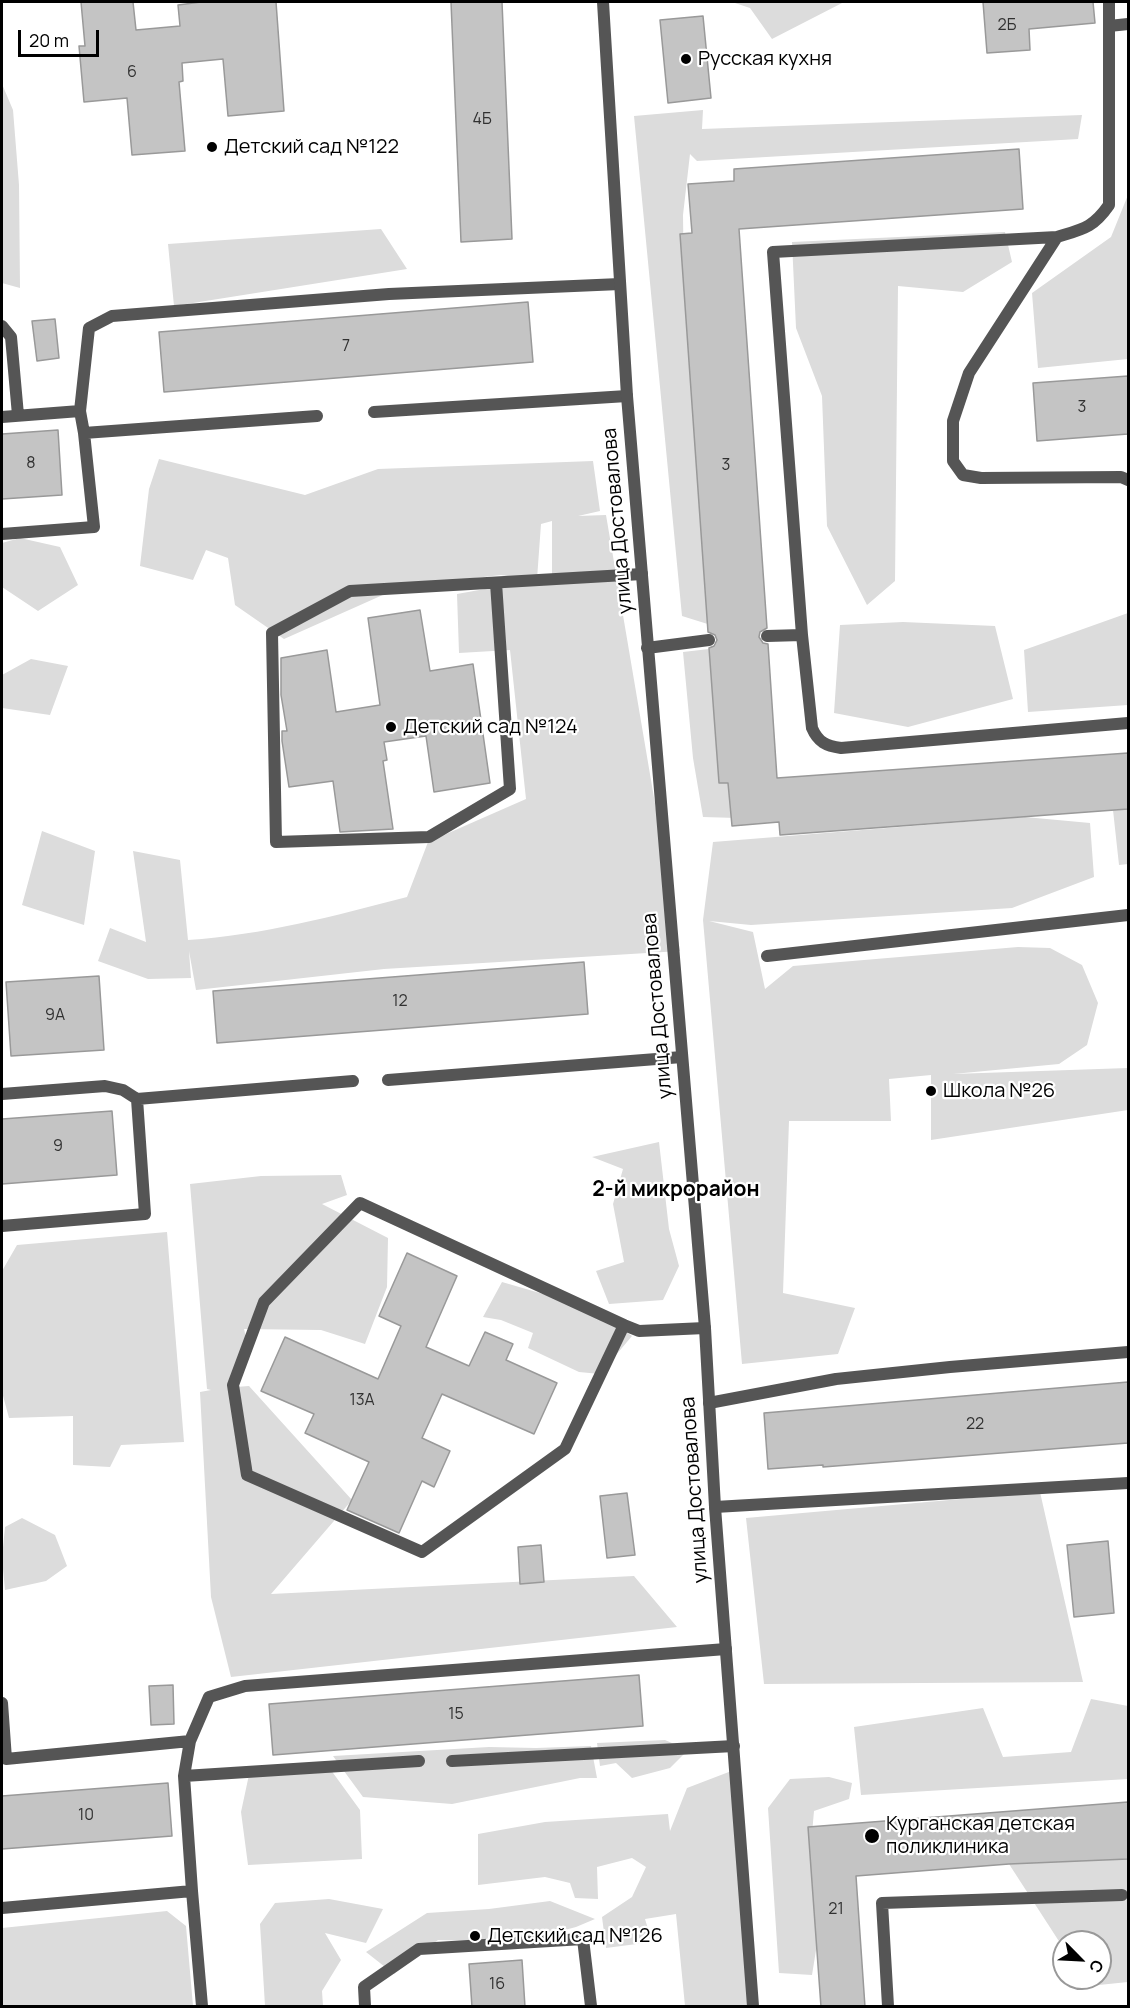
<!DOCTYPE html>
<html>
<head>
<meta charset="utf-8">
<style>
	body { margin:0 }
	#map { position:relative; width:1130px; height:2008px; overflow:hidden; background:#fff; font-family:Manrope,sans-serif }
	canvas { display:block }
	.frame { position:absolute; inset:0; border:3px solid #000; pointer-events:none }
	.north { position:absolute; left:1052px; top:1930px; width:60px; height:60px; box-sizing:border-box; background:#fff; border:2px solid #999; border-radius:50%; rotate:114deg; font-size:16px; font-weight:700; line-height:24px; text-align:center; color:#000 }
	.north::after { content:''; display:block; margin:auto; width:21px; height:27px; background:#000; clip-path:polygon(50% 0,100% 100%,50% 72%,0 100%) }
	.scale { position:absolute; left:18px; top:30px; width:81px; height:27px; box-sizing:border-box; border:3px solid #000; border-top:0; padding-left:8px; font-size:18px; line-height:21px; white-space:nowrap; color:#000; -webkit-text-stroke:4px #fff; paint-order:stroke }
</style>
</head>
<body>
<div id="map">
<canvas width="1130" height="2008"></canvas>
<div class="frame"></div>
<div class="north">С</div>
<div class="scale">20 m</div>
</div>
<script>
const g = document.querySelector('canvas').getContext('2d');
g.lineJoin = 'round';
function fillPath(path, color) {
  g.fillStyle = color;
  g.fill(path, 'evenodd');
}
function trace(path, color, width, dash) {
  g.strokeStyle = color;
  g.lineWidth = width;
  g.lineCap = dash ? 'butt' : 'round';
  g.setLineDash(dash || []);
  g.stroke(path);
}
function label(font, color, halo, rows, align = 'center') {
  g.font = font + ' Manrope,sans-serif';
  g.lineWidth = 4.5;
  g.setLineDash([]);
  g.textBaseline = 'middle';
  g.strokeStyle = halo;
  g.fillStyle = color;
  for (const [text, x, y, turn = 0] of rows) {
    g.save();
    g.translate(x, y);
    g.rotate((+turn || 0) * Math.PI / 180);
    g.textAlign = isNaN(turn) ? turn : align;
    if (halo) g.strokeText(text, 0, 0);
    g.fillText(text, 0, 0);
    g.restore();
  }
}
fillPath(new Path2D(`
	M 732,2 L 844,2 L 772,39 L 750,8 Z
	M 2,84 L 13,110 L 19,185 L 20,288 L 2,283 Z
	M 703,110 L 702,129 L 1082,115 L 1078,139 L 697,161 L 690,154 L 683,215 L 684,295 L 714,626 L 682,616 L 634,116 Z
	M 1128,195 L 1128,359 L 1038,368 L 1032,293 L 1111,237 Z
	M 381,229 L 407,269 L 174,306 L 168,244 Z
	M 1005,232 L 1012,262 L 963,292 L 898,286 L 895,581 L 867,605 L 827,526 L 822,396 L 796,328 L 792,242 Z
	M 159,459 L 305,495 L 378,469 L 593,461 L 600,511 L 578,516 L 606,515 L 680,951 L 384,969 L 196,990 L 189,951 L 191,978 L 148,979 L 98,961 L 110,928 L 146,942 L 133,851 L 180,860 L 188,940 C 263,935 334,916 407,897 L 428,842 L 526,799 L 510,650 L 459,653 L 457,594 L 535,580 L 501,575 L 457,580 L 385,594 L 284,639 L 235,605 L 228,558 L 206,550 L 193,580 L 140,566 L 149,489 ZM 552,521 L 552,577 L 537,579 L 541,524 Z
	M 20,538 L 60,547 L 78,585 L 38,611 L 2,587 L 2,543 Z
	M 1128,613 L 1128,705 L 1028,712 L 1024,650 Z
	M 903,622 L 995,626 L 1013,699 L 908,727 L 834,713 L 840,625 Z
	M 709,649 L 737,818 L 703,817 L 693,758 L 683,652 Z
	M 31,659 L 68,666 L 50,715 L 2,708 L 2,675 Z
	M 1128,808 L 1128,864 L 1119,865 L 1113,810 Z
	M 1025,817 L 1090,823 L 1094,877 L 1012,908 L 751,925 L 709,921 L 753,932 L 765,989 L 793,966 L 1018,947 L 1050,948 L 1082,965 L 1098,1003 L 1087,1045 L 1059,1064 L 953,1074 L 1128,1068 L 1128,1110 L 931,1140 L 931,1075 L 889,1079 L 891,1121 L 789,1121 L 783,1293 L 855,1308 L 838,1354 L 742,1364 L 703,920 L 713,842 Z
	M 42,831 L 95,851 L 84,925 L 22,905 Z
	M 659,1142 L 669,1229 L 679,1266 L 663,1300 L 609,1304 L 596,1271 L 624,1262 L 613,1204 L 623,1169 L 592,1157 Z
	M 341,1175 L 347,1195 L 322,1204 L 388,1238 L 387,1287 L 365,1344 L 321,1330 L 244,1329 L 250,1353 L 236,1387 L 249,1386 L 352,1500 L 271,1594 L 634,1576 L 677,1627 L 231,1677 L 211,1597 L 200,1392 L 211,1390 L 207,1389 L 190,1184 L 261,1176 Z
	M 167,1232 L 184,1442 L 121,1445 L 110,1467 L 73,1465 L 73,1416 L 9,1418 L 2,1392 L 2,1271 L 17,1245 Z
	M 502,1282 L 588,1307 L 632,1336 L 600,1374 L 579,1372 L 528,1348 L 533,1333 L 501,1320 L 483,1317 Z
	M 1040,1492 L 1083,1682 L 764,1684 L 746,1518 Z
	M 22,1518 L 55,1535 L 67,1566 L 46,1581 L 5,1590 L 2,1558 L 5,1527 Z
	M 1091,1699 L 1128,1706 L 1128,1779 L 861,1795 L 854,1727 L 983,1708 L 1003,1757 L 1071,1752 Z
	M 665,1740 L 688,1750 L 670,1768 L 632,1778 L 616,1763 L 600,1766 L 597,1743 Z
	M 591,1746 L 597,1778 L 580,1778 L 452,1804 L 363,1797 L 333,1756 L 489,1747 L 536,1748 Z
	M 328,1766 L 360,1810 L 362,1859 L 248,1865 L 241,1812 L 250,1770 Z
	M 734,1770 L 753,2006 L 685,2006 L 676,1914 L 645,1919 L 652,1942 L 606,1948 L 602,1917 L 632,1897 L 646,1867 L 632,1858 L 597,1867 L 598,1899 L 575,1898 L 570,1883 L 545,1877 L 478,1885 L 478,1834 L 545,1822 L 668,1814 L 670,1831 L 687,1788 Z
	M 829,1777 L 852,1783 L 849,1799 L 814,1811 L 810,1856 L 817,1944 L 812,1975 L 779,1973 L 768,1808 L 790,1779 Z
	M 1128,1859 L 1128,1982 L 1089,1986 L 1083,1978 L 1100,1978 L 1100,1942 L 1064,1942 L 1064,1949 L 1009,1864 Z
	M 329,1899 L 383,1909 L 366,1943 L 325,1933 L 341,1960 L 322,1991 L 323,2006 L 265,2006 L 260,1924 L 275,1903 Z
	M 550,1901 L 595,1919 L 576,1927 L 519,1942 L 438,1940 L 394,1974 L 366,1952 L 427,1913 L 489,1909 Z
	M 167,1911 L 186,1926 L 193,2006 L 2,2006 L 2,1928 Z`), '#dcdcdc');
const building = new Path2D(`
	M 81,2 L 133,2 L 136,30 L 180,26 L 178,5 L 201,2 L 276,2 L 284,111 L 228,116 L 223,59 L 182,63 L 183,81 L 179,82 L 185,151 L 132,155 L 127,98 L 84,102 L 79,46 L 85,46 Z
	M 451,2 L 502,2 L 512,239 L 461,242 Z
	M 983,2 L 1093,2 L 1095,23 L 1029,29 L 1030,50 L 987,53 Z
	M 703,16 L 711,98 L 668,103 L 660,20 Z
	M 1019,149 L 1023,209 L 739,229 L 767,628 L 760,632 L 759,637 L 763,643 L 768,644 L 777,778 L 1128,753 L 1128,809 L 780,835 L 779,822 L 732,826 L 728,783 L 719,783 L 709,648 L 714,646 L 717,640 L 715,635 L 708,632 L 680,234 L 692,233 L 688,184 L 734,181 L 734,169 Z
	M 528,302 L 533,362 L 164,392 L 159,332 Z
	M 55,319 L 59,358 L 37,361 L 32,321 Z
	M 1128,376 L 1128,434 L 1037,441 L 1033,383 Z
	M 58,430 L 62,495 L 2,499 L 2,434 Z
	M 420,610 L 430,671 L 473,664 L 490,783 L 434,792 L 426,736 L 384,742 L 387,760 L 383,761 L 393,829 L 340,832 L 333,781 L 289,787 L 282,741 L 282,731 L 287,731 L 281,695 L 281,658 L 327,650 L 336,712 L 380,705 L 368,618 Z
	M 584,962 L 588,1014 L 217,1043 L 213,991 Z
	M 99,976 L 104,1050 L 11,1056 L 6,982 Z
	M 112,1111 L 117,1175 L 2,1184 L 2,1119 Z
	M 407,1253 L 457,1276 L 426,1347 L 469,1366 L 485,1332 L 513,1344 L 506,1360 L 557,1383 L 534,1434 L 442,1394 L 422,1438 L 450,1451 L 434,1487 L 422,1481 L 399,1533 L 347,1510 L 369,1462 L 305,1433 L 314,1414 L 261,1391 L 285,1337 L 378,1379 L 401,1326 L 379,1316 Z
	M 1128,1382 L 1128,1443 L 823,1467 L 823,1465 L 768,1469 L 764,1413 Z
	M 627,1493 L 635,1555 L 607,1558 L 600,1496 Z
	M 1108,1541 L 1114,1613 L 1074,1617 L 1067,1545 Z
	M 541,1545 L 544,1582 L 520,1584 L 518,1547 Z
	M 639,1675 L 643,1726 L 273,1755 L 269,1704 Z
	M 173,1685 L 174,1724 L 151,1725 L 149,1686 Z
	M 168,1783 L 172,1836 L 2,1849 L 2,1796 Z
	M 1128,1802 L 1128,1859 L 1009,1864 L 856,1876 L 865,2007 L 821,2007 L 808,1827 Z
	M 522,1960 L 525,2007 L 472,2007 L 469,1964 Z`);
fillPath(building, '#c4c4c4');
trace(building, '#999', 1.5);
trace(new Path2D(`
	M 1109,26 L 1128,24
	M 1057,237 L 969,373 L 953,421 L 953,461 L 963,475 L 981,478 L 1121,477 L 1128,480
	M 2,326 L 11,337 L 18,415
	M 80,411 L 89,328 L 112,316 L 389,294 L 620,284
	M 374,412 L 627,396
	M 2,417 L 80,411 L 84,433
	M 2,534 L 94,527 L 84,433 L 317,416
	M 496,583 L 510,789 L 429,837 L 276,842 L 272,633 L 350,591 L 642,574
	M 802,635 L 773,252 L 1057,237 C 1083,229 1093,228 1109,205 L 1109,2
	M 767,636 L 802,635 L 812,728 C 818,742 826,746 841,748 L 1128,723
	M 647,648 L 709,640
	M 767,956 L 1128,915
	M 388,1080 L 682,1057
	M 2,1094 L 105,1086 L 123,1090 L 137,1099
	M 2,1226 L 145,1214 L 137,1099 L 353,1081
	M 624,1325 L 565,1449 L 422,1552 L 247,1475 L 233,1385 L 264,1302 L 360,1203 L 624,1325 L 639,1331 L 705,1328
	M 709,1403 L 836,1379 L 950,1367 L 1128,1352
	M 715,1507 L 1128,1483
	M 2,1703 L 6,1759 L 190,1741
	M 452,1761 L 734,1746
	M 184,1776 L 190,1741 L 209,1697 L 245,1686 L 726,1649
	M 192,1891 L 202,2006
	M 2,1908 L 192,1891 L 184,1776 L 419,1761
	M 365,2006 L 364,1987 L 419,1949 L 583,1939 L 591,2006
	M 888,2006 L 882,1903 L 1122,1895`), '#555', 12);
trace(new Path2D(`
	M 603,2 L 627,396 L 705,1328 L 715,1507 L 753,2006`), '#555', 12);
for (const [x, y, r, color] of [
	[686,59,6,"#000"],
	[212,147,6,"#000"],
	[391,727,6,"#000"],
	[931,1091,6,"#000"],
	[872,1836,8,"#000"],
	[475,1936,6,"#000"]
]) {
  const dot = new Path2D();
  dot.arc(x, y, r, 0, 2 * Math.PI);
  g.fillStyle = color;
  g.fill(dot);
  trace(dot, '#fff', 2);
}
label('16px', '#313131', null, [
	["2Б",1007,26],
	["6",132,73],
	["4Б",482,120],
	["7",346,347],
	["3",1082,408],
	["8",31,464],
	["3",726,466],
	["12",400,1002],
	["9А",55,1016],
	["9",58,1147],
	["13А",362,1401],
	["22",975,1425],
	["15",456,1715],
	["10",86,1816],
	["21",836,1910],
	["16",497,1985]
]);
label('20px', '#000', '#fff', [
	["Русская кухня",698,59],
	["Детский сад №122",224,147],
	["Детский сад №124",403,727],
	["Школа №26",943,1091],
	["Курганская детская",886,1824],
	["поликлиника",886,1847],
	["Детский сад №126",487,1936]
], 'left');
label('20px', '#000', '#fff', [
	["улица Достовалова",618,521,-95],
	["улица Достовалова",658,1006,-95],
	["улица Достовалова",695,1490,-94]
]);
label('bold 21px', '#000', '#fff', [
	["2-й микрорайон",676,1190]
]);
</script>
</body>
</html>
